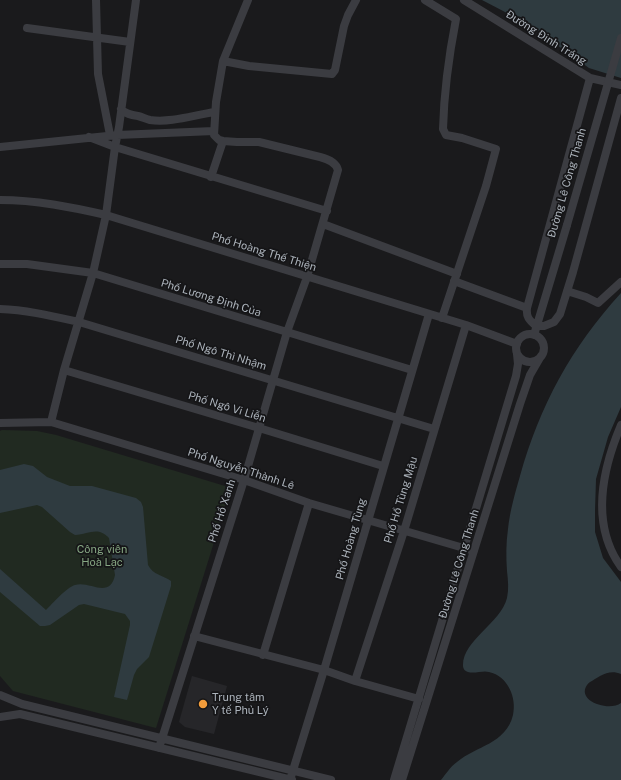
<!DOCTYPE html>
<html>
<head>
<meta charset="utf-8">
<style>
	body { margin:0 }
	canvas { display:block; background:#1a1a1c }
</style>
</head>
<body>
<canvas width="621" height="780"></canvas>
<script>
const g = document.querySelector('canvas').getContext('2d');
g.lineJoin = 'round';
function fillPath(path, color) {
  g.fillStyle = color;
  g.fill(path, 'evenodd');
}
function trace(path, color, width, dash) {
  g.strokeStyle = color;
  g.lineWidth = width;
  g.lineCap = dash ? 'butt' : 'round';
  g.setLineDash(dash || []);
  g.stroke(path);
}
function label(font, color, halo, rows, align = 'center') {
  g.font = font + ' "Public Sans",sans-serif';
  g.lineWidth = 3.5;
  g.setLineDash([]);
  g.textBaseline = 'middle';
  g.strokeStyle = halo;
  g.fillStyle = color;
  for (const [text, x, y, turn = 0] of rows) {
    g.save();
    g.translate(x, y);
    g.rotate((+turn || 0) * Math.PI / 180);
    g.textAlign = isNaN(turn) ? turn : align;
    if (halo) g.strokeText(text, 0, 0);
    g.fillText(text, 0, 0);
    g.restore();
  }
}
fillPath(new Path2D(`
	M 192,676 L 227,686 L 214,734 L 185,727 L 179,722 Z`), '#262629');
fillPath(new Path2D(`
	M 2,430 L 37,431 L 56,435 L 225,486 L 229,494 L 156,728 L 13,691 L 0,676 L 0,431 Z`), '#212a21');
fillPath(new Path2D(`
	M 482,0 L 621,0 L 621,78 L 589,68 L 557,45 L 505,12 Z
	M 621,293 L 621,407 L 608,437 L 596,479 L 595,510 L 595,532 L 603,558 L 621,582 L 621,674 C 614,671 607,672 600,676 C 596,679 590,681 587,685 C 576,701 609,712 621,703 L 621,780 L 441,780 C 446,774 450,767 457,762 C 476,746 506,744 513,715 C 517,698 508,676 489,672 C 483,670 475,674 468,672 C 465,671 463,669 463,665 C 463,640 501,623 507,598 C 509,589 508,580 507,571 C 506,557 506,543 508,529 C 510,511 515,493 520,476 C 540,405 571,348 621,293 Z
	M 24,464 L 33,466 L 47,477 L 70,486 L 92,486 L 136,498 L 141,502 L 143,507 L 148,565 C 153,575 163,575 171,581 L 171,586 L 149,657 L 137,669 L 134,675 L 127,700 L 114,697 L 130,625 L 130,621 L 125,614 L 84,604 L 79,605 L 50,625 L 45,626 L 40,626 L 0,592 L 0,569 L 46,610 C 52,604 67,587 75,585 C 89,580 110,600 115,575 L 109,538 C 98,526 89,534 75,535 L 70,532 L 42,507 L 37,505 L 0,513 L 0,470 Z`), '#2f3b40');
trace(new Path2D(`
	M 96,0 L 98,74 L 110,135
	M 425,0 L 456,19 C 449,55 444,92 443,129 L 446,135 L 462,138 L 496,149 L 486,186 L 442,318
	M 464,0 L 590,78 L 621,85
	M 27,28 L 130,42
	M 223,61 L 249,66 L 332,74 L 335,70 L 344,26 L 348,15 L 356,0
	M 590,78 L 527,308 C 526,317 529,320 536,326 L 544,326 L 554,322 L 560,314 L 573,272 L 621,98
	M 121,109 C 125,114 131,115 138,116 C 142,117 146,119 150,120 C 171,123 194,115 215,112
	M 89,137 L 115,147 L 327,211
	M 0,147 L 117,135 L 214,131
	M 211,177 L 223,141
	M 0,200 C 36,200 71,207 106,215 L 466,325 L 517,344
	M 323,224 L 457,274
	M 0,264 L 27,264 L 93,273 L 412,370
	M 454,281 L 527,308
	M 567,291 L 586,297 L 598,303 L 621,282
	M 0,309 C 27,310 52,316 79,322 L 434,429
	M516 348a14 14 0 1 1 28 0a14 14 0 1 1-28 0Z
	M 534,335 L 567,225
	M 64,370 L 259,428 L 383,466
	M 51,422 L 64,370 L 93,273 L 106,215 L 115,147 L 119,127 L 136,0
	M 0,423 L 51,422 L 244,480 L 309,503 L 474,551
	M 621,425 C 602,470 590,524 621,567
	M 194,636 L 324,670 L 355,681 L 419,699
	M 263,655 L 309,503
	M 355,681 L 404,531 L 466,325
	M 0,695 L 22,704 L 331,780
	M 0,717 L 20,714 L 292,780
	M 159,748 L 244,480 L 287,332 L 307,277 L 338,170 C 336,162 328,159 320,157 L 259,142 L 237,142 L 223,141 L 219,140 L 214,135 L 216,102 L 223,61 L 248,0
	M 290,780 L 324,670 L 429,314
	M 394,780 L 516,376 L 518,364 L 517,354
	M 402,780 L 520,404 L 530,375 L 541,356`), '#3b3c41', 8);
trace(new Path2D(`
	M 567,225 L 621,38`), '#3b3c41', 8);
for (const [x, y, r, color] of [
	[203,704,5,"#f29c3b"]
]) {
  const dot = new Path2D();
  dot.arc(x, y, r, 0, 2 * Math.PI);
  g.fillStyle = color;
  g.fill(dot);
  trace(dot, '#151517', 1.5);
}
label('11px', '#acb3bb', '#151517', [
	["Đường Đinh Tráng",546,38,32],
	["Đường Lê Công Thanh",567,183,-74],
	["Phố Hoàng Thế Thiện",264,252,17],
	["Phố Lương Định Của",211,298,17],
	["Phố Ngô Thì Nhậm",221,353,17],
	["Phố Ngô Vi Liễn",227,407,17],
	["Phố Nguyễn Thành Lê",241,469,18],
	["Phố Hồ Tùng Mậu",401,500,-73],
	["Phố Hồ Xanh",222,511,-72],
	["Phố Hoàng Tùng",351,539,-74],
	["Đường Lê Công Thanh",459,564,-73]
]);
label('11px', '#86a683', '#151517', [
	["Công viên",102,550],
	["Hoà Lạc",102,563]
]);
label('11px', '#acb3bb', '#151517', [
	["Trung tâm",212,698],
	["Y tế Phủ Lý",212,711]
], 'left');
</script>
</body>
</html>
